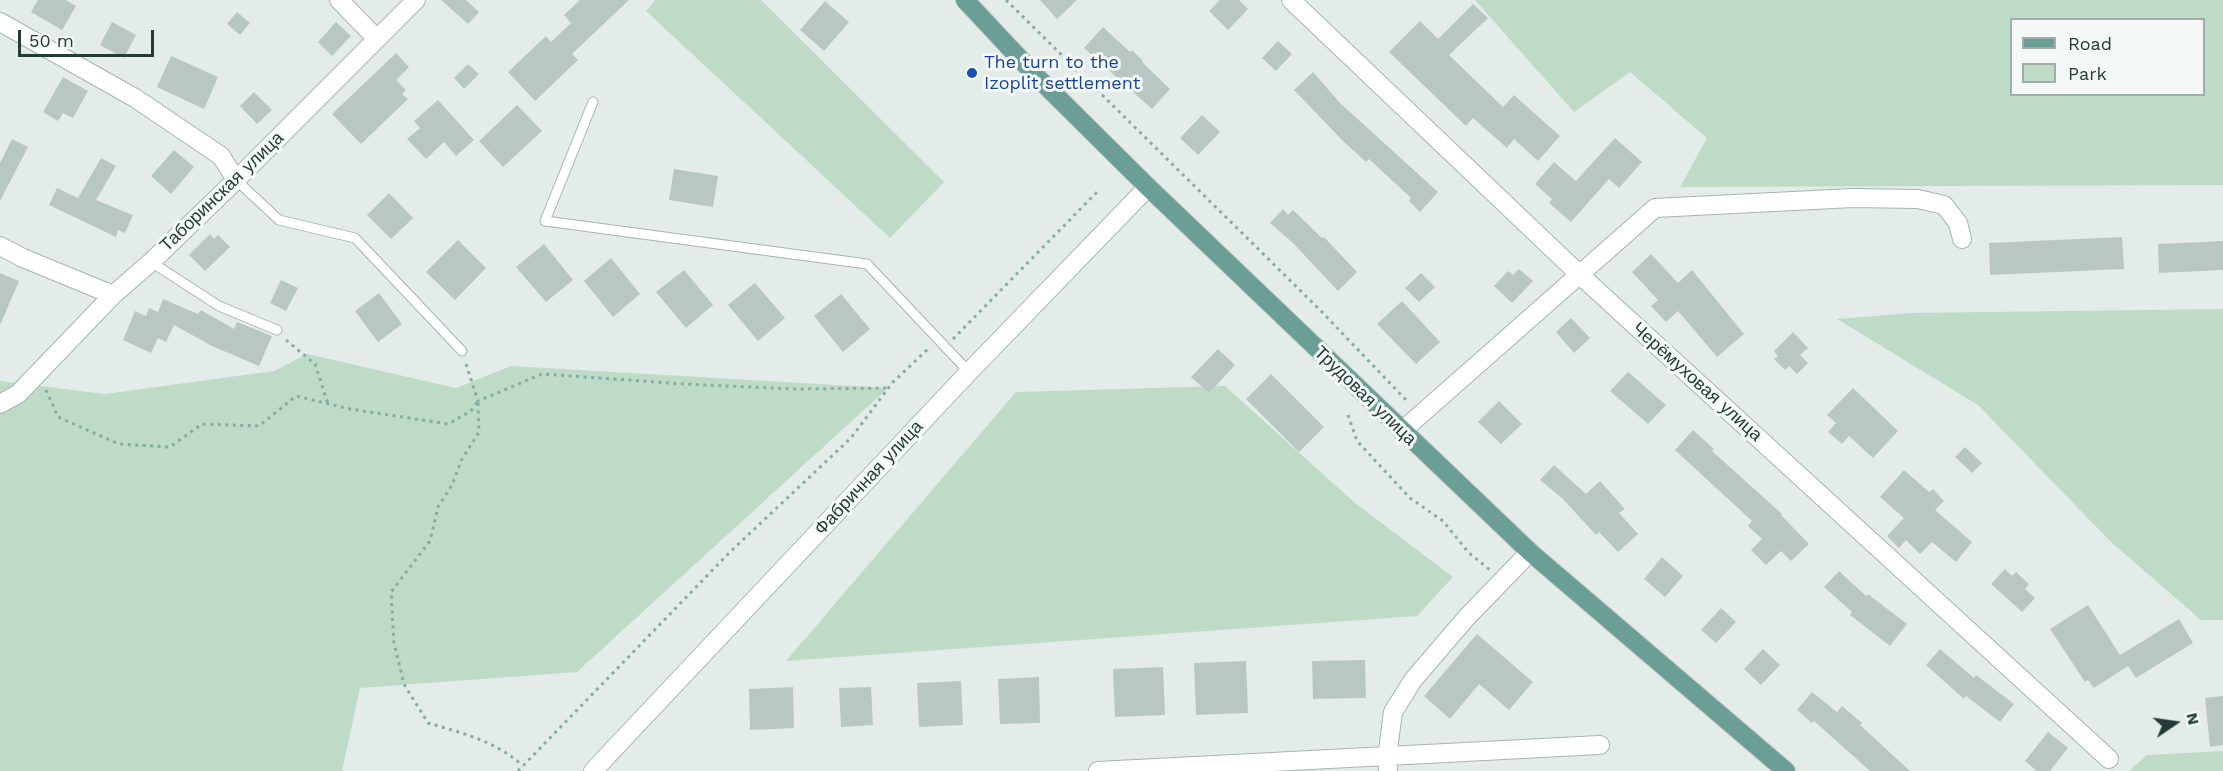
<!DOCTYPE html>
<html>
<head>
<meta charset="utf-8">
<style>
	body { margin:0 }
	#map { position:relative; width:2223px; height:771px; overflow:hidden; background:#e4ece9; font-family:"Work Sans",sans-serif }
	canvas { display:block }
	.legend { position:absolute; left:2010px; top:18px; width:195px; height:78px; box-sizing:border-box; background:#f4f9f7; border:2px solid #a1adab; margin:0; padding:8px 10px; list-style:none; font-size:18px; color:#243c38 }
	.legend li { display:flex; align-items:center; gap:12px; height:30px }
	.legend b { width:30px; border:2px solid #a1adab }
	.north { position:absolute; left:2145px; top:693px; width:60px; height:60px; -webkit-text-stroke:4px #f4f9f7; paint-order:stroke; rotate:77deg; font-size:16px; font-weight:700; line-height:24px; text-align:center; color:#243c38 }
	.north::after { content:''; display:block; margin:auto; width:21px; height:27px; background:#243c38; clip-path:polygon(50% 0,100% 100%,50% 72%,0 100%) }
	.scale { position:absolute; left:18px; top:30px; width:136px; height:27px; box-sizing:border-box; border:3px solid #243c38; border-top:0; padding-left:8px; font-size:18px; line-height:21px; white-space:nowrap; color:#243c38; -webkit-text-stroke:4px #f4f9f7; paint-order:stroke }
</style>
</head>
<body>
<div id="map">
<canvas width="2223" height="771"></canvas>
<ul class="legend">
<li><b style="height:8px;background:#6b9e95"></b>Road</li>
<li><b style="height:16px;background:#bedbc8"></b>Park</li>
</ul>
<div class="north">N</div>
<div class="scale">50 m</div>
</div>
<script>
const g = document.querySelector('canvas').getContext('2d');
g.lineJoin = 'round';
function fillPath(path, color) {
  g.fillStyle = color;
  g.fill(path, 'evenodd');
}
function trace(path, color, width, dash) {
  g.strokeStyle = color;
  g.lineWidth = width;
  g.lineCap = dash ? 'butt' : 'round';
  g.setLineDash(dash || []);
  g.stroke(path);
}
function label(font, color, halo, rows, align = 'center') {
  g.font = font + ' "Work Sans",sans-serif';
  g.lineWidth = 6;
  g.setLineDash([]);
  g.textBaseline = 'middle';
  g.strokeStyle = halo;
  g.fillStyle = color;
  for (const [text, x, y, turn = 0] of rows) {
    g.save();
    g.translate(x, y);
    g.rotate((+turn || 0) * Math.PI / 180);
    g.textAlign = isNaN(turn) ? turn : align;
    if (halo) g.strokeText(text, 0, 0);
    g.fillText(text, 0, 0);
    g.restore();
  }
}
fillPath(new Path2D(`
	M 655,0 L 761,0 L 944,182 L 890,238 L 646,11 Z
	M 1475,0 L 2223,0 L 2223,185 L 1680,187 L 1707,138 L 1630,72 L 1574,112 ZM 2012,20 L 2204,20 L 2204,94 L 2012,94 Z
	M 2223,309 L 2223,620 L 2201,620 L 2111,542 L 1978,405 L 1837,319 L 1910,313 Z
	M 307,354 L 456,388 L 511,366 L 888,388 L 577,672 L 360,688 L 342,771 L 0,771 L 0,381 L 105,394 L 274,371 Z
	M 1225,386 L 1355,503 L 1453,577 L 1417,616 L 786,661 L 1016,392 Z
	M 2223,751 L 2223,771 L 2129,771 L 2147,755 Z`), '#bedbc8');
fillPath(new Path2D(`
	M 38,0 L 66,0 L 76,6 L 62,30 L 31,12 Z
	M 441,0 L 466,0 L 479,12 L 468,24 Z
	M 580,0 L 629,0 L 572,54 L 578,60 L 535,101 L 508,72 L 546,36 L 551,42 L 571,23 L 564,15 Z
	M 1040,0 L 1077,0 L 1057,19 Z
	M 1220,0 L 1239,0 L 1248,9 L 1228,30 L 1209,11 Z
	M 825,1 L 849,22 L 824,51 L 800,30 Z
	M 1473,4 L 1488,18 L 1449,55 L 1503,107 L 1514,95 L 1560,136 L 1538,161 L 1514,139 L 1507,148 L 1473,118 L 1466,126 L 1389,52 L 1420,21 L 1438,39 Z
	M 237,12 L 250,23 L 240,35 L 227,24 Z
	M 112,22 L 136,35 L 124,58 L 100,45 Z
	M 336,22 L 351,36 L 332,56 L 318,42 Z
	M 1103,27 L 1130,52 L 1132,50 L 1143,61 L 1142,62 L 1170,89 L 1152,109 L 1084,48 Z
	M 1278,41 L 1292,54 L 1276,71 L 1262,58 Z
	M 396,53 L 409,67 L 396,80 L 406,90 L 402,94 L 408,99 L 361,144 L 332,114 Z
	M 171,56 L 218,77 L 204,109 L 157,87 Z
	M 468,64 L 479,74 L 464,89 L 454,78 Z
	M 1313,72 L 1340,103 L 1438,192 L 1420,212 L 1409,201 L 1411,198 L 1369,159 L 1366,162 L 1343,141 L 1294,90 Z
	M 63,77 L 88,91 L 73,118 L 63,113 L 58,121 L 43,112 Z
	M 254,92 L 272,110 L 257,124 L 240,106 Z
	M 438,100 L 474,140 L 456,156 L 444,142 L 426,159 L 407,139 L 420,128 L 414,121 Z
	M 517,105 L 542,131 L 503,167 L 479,141 Z
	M 1202,115 L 1220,132 L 1198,155 L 1180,138 Z
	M 1615,138 L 1642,162 L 1619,188 L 1609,179 L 1571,222 L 1549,203 L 1552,199 L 1535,184 L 1554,162 L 1576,181 Z
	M 12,139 L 28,147 L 0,201 L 0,163 Z
	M 174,150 L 194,167 L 171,194 L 151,176 Z
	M 101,158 L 116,166 L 96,200 L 133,215 L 125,233 L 118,230 L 116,237 L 49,205 L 57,188 L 78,198 Z
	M 674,169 L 718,176 L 713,207 L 669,200 Z
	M 389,193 L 413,218 L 391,239 L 367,215 Z
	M 1283,209 L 1288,215 L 1293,210 L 1322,238 L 1324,237 L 1357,272 L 1338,291 L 1293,243 L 1270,223 Z
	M 210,234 L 214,239 L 218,235 L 230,247 L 205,271 L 189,255 Z
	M 2122,237 L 2124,269 L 1990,275 L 1989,243 Z
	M 458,240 L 486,268 L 455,300 L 426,272 Z
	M 2223,241 L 2223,270 L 2159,273 L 2158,244 Z
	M 544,244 L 573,280 L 546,302 L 516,267 Z
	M 1651,254 L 1678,283 L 1692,270 L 1744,334 L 1717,357 L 1678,311 L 1666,322 L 1651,306 L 1658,300 L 1632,272 Z
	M 611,258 L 640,294 L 613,317 L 584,281 Z
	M 1519,269 L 1533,281 L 1512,303 L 1494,286 L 1508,271 L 1513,275 Z
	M 684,270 L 713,305 L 686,328 L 656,292 Z
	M 0,273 L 19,281 L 0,325 Z
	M 1421,273 L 1435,287 L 1419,302 L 1405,288 Z
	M 281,280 L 298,288 L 286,311 L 270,303 Z
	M 755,283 L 785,318 L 758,341 L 728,305 Z
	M 379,293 L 402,324 L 378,342 L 355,311 Z
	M 841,294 L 870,329 L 843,352 L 814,316 Z
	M 163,299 L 198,314 L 201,310 L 234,329 L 237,322 L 272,336 L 259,366 L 212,346 L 174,325 L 166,342 L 158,338 L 151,353 L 123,340 L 135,311 L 146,316 L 149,308 L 158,312 Z
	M 1402,301 L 1440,342 L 1416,364 L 1377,324 Z
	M 1571,318 L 1590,338 L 1574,353 L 1556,332 Z
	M 1793,332 L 1808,348 L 1800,355 L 1808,363 L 1797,374 L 1789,366 L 1785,370 L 1774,359 L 1778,356 L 1774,351 Z
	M 1218,349 L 1235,365 L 1209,393 L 1191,377 Z
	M 1628,372 L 1666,405 L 1648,424 L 1610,391 Z
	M 1271,374 L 1324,427 L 1299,452 L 1246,399 Z
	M 1853,388 L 1898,431 L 1873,458 L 1849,436 L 1842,444 L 1828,432 L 1836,423 L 1827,415 Z
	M 1499,401 L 1522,424 L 1501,444 L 1478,422 Z
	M 1693,430 L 1714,449 L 1712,451 L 1782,514 L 1781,515 L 1809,544 L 1791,561 L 1781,551 L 1766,565 L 1751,550 L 1762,539 L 1748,526 L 1752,521 L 1675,450 Z
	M 1965,447 L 1982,463 L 1972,473 L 1955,457 Z
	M 1554,465 L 1586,494 L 1600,481 L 1625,509 L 1619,513 L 1638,534 L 1618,552 L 1599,532 L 1596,535 L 1563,499 L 1540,480 Z
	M 1904,470 L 1929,492 L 1933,489 L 1944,501 L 1935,510 L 1972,542 L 1956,562 L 1932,542 L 1920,554 L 1906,540 L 1899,548 L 1887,536 L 1904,518 L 1880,497 Z
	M 1662,557 L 1683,576 L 1665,597 L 1644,579 Z
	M 2005,569 L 2012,576 L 2016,572 L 2029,584 L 2025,589 L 2035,598 L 2022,612 L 1991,584 Z
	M 1839,571 L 1866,596 L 1868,594 L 1907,624 L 1890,646 L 1850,615 L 1852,612 L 1824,587 Z
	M 2088,605 L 2120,655 L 2179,619 L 2193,643 L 2136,678 L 2128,666 L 2094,688 L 2088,680 L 2085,682 L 2050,629 Z
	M 1721,608 L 1736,622 L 1716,643 L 1701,630 Z
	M 1477,634 L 1533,682 L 1509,710 L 1479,684 L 1450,719 L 1424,696 Z
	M 1763,649 L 1780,665 L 1761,685 L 1744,669 Z
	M 1940,649 L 1974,678 L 1976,675 L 2014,704 L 2000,722 L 1966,696 L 1964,699 L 1926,665 Z
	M 1365,660 L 1366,698 L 1313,699 L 1312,661 Z
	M 1246,661 L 1248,713 L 1196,715 L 1194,663 Z
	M 1163,667 L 1165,715 L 1115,717 L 1113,669 Z
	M 1039,677 L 1040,723 L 1000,724 L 998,679 Z
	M 961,681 L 963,725 L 919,727 L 917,683 Z
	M 793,687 L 794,728 L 750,730 L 749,689 Z
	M 871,687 L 873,725 L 841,727 L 839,688 Z
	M 1812,692 L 1837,712 L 1842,706 L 1862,723 L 1860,725 L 1910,771 L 1870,771 L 1814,721 L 1812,723 L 1797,710 Z
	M 2223,696 L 2223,745 L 2210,747 L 2205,698 Z
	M 2048,732 L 2068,748 L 2050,771 L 2037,771 L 2025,761 Z`), '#b9c7c2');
const lane = new Path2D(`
	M 593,102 L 545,221 L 867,264 L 969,372
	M 236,180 L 279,220 L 355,238 L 462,351
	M 151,262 L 219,306 L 277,330`);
const street = new Path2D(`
	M 339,0 L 376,38
	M 1291,0 L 1580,275 L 2109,759
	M 0,22 L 135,98 L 221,156 L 236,180
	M 0,246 L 23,258 L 113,295
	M 0,404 L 18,394 L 113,295 L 151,262 L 236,180 L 416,0
	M 1402,431 L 1655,208 L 1853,198 L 1918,199 L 1944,205 L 1958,223 L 1962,239
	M 1098,771 L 1600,745
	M 1388,771 L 1387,757 L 1393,712 L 1413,680 L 1467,617 L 1530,552`);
const secondary = new Path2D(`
	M 593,771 L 969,372 L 1148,187`);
const primary = new Path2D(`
	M 965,0 L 1038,78 L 1148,187 L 1530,552 L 1786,771`);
trace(lane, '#a7b4b0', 11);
trace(street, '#a7b4b0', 20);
trace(secondary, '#a3b7b1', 20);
trace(primary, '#c2c8c7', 20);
trace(new Path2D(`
	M 1006,0 L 1320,310 L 1408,402
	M 953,339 L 1098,191
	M 286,340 L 315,364 L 328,404
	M 466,364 L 478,401 L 542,374 L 684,384 L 794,389 L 888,388
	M 46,390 L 58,417 L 119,444 L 170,447 L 202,424 L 259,426 L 296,396 L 350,409 L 448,424 L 471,411 L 478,401
	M 478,403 L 479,432 L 462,459 L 452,485 L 438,507 L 430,541 L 391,592 L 394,643 L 404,684 L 428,723 C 462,733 496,741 523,766
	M 1348,415 L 1357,441 L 1410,498 L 1443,521 L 1469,553 L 1490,570
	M 518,771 L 731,551 L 851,438 L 892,383 L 928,349`), '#86ada4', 3, [3, 4.5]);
trace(lane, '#fff', 9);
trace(street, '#fff', 18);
trace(secondary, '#fff', 18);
trace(primary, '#6b9e95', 18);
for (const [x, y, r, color] of [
	[972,73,6,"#1a4fb4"]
]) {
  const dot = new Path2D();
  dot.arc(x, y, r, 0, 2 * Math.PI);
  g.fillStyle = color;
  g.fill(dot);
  trace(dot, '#f4f9f7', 2);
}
label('18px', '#164399', '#f4f9f7', [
	["The turn to the",984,63],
	["Izoplit settlement",984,84]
], 'left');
label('18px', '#243c38', '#f4f9f7', [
	["Таборинская улица",222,192,-44],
	["Черёмуховая улица",1697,382,42],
	["Трудовая улица",1365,396,44],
	["Фабричная улица",869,478,-47]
]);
</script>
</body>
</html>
